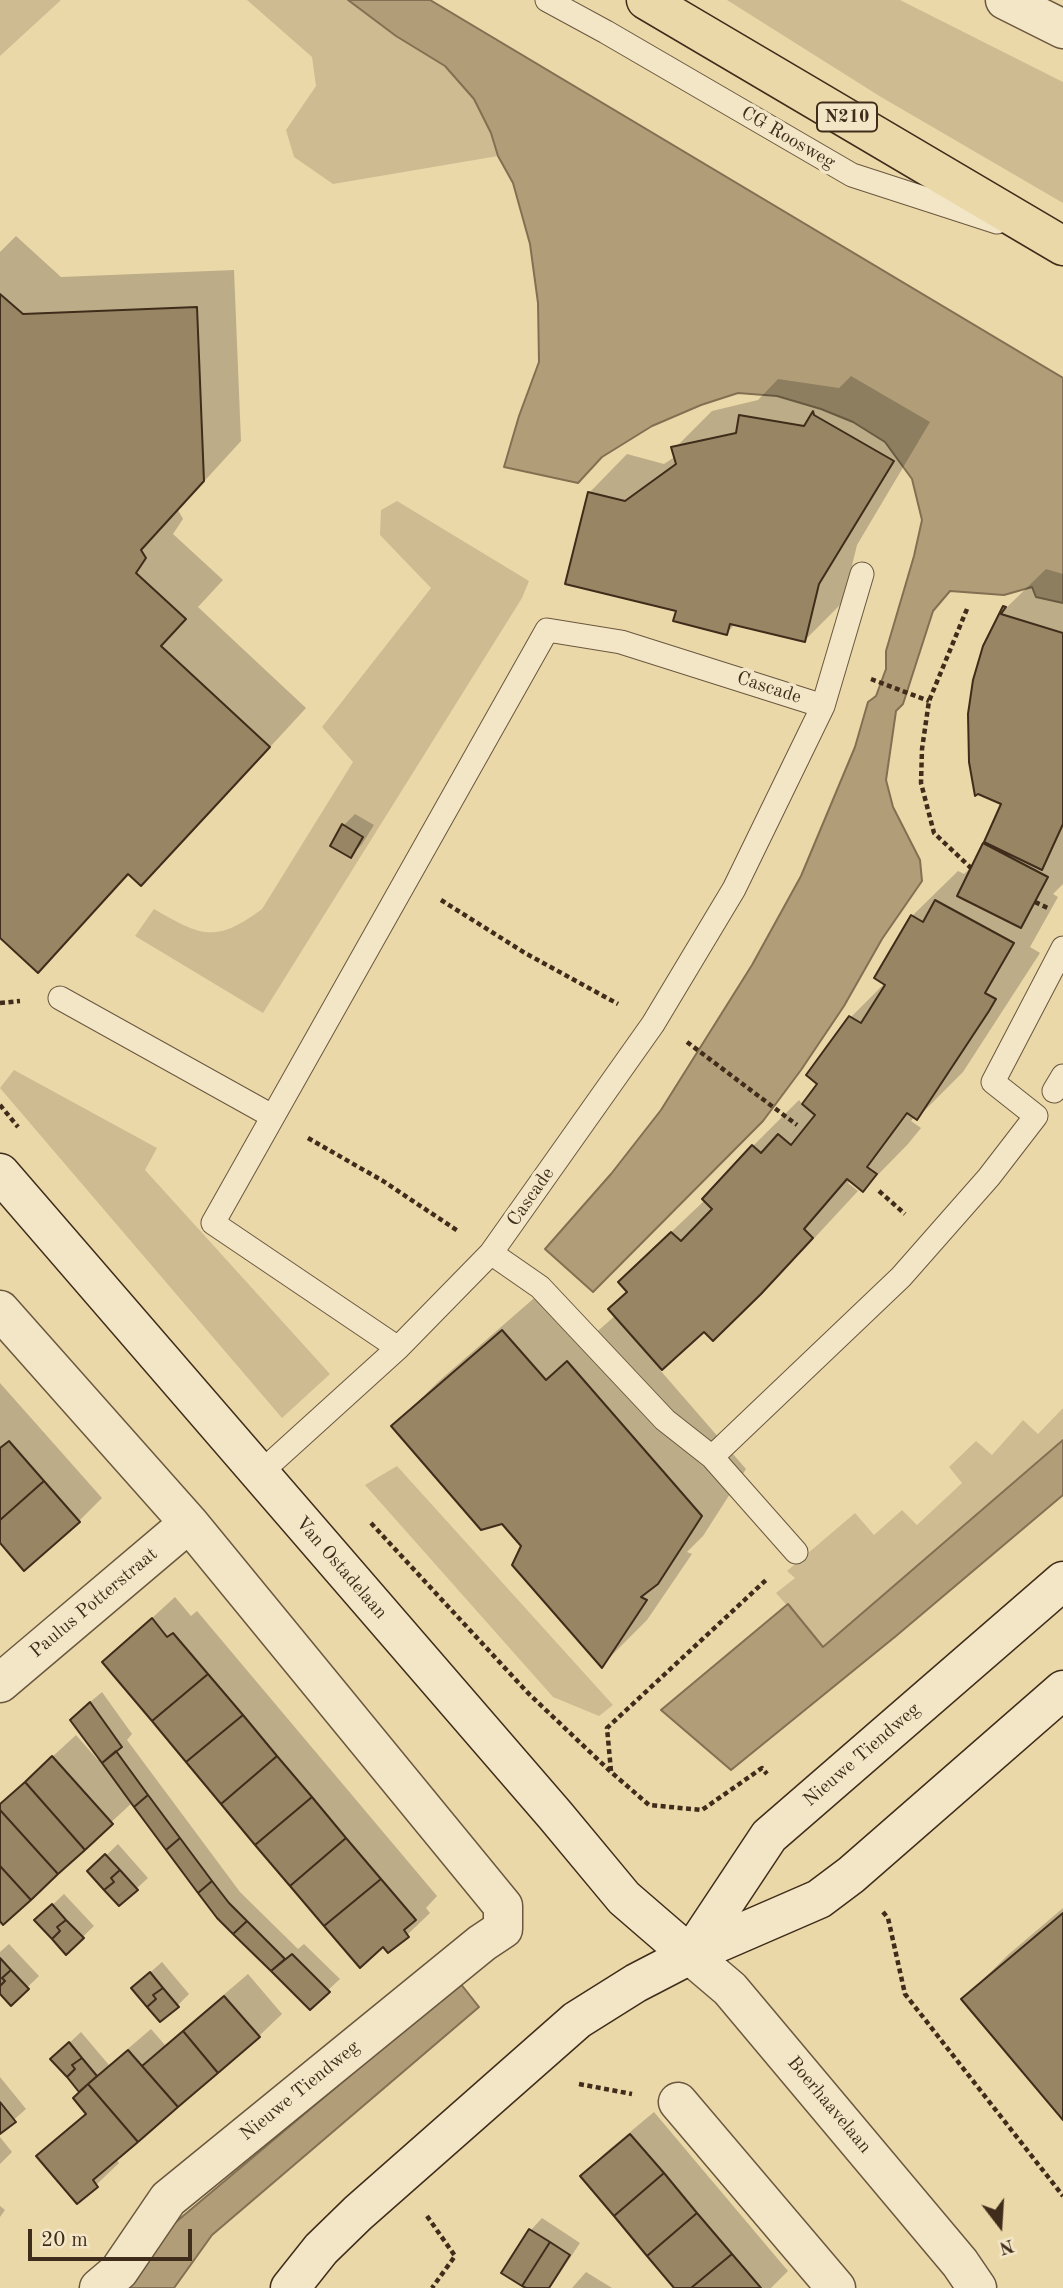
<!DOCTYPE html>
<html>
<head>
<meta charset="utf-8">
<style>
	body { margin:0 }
	#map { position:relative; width:1063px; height:2288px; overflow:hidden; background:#ebd8a9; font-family:"Old Standard TT",serif }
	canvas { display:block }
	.north { position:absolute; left:965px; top:2190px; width:70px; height:70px; -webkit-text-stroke:5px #f2e6c7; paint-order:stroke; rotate:163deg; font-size:19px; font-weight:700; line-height:28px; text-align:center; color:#3f2c1a }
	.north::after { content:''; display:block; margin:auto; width:24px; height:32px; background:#3f2c1a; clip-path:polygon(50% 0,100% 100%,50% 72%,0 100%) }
	.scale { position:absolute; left:28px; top:2229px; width:164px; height:32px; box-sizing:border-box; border:4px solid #3f2c1a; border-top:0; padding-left:9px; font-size:21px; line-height:24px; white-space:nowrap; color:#3f2c1a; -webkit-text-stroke:5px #f2e6c7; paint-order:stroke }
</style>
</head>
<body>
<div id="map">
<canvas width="1063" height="2288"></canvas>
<div class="north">N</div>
<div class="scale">20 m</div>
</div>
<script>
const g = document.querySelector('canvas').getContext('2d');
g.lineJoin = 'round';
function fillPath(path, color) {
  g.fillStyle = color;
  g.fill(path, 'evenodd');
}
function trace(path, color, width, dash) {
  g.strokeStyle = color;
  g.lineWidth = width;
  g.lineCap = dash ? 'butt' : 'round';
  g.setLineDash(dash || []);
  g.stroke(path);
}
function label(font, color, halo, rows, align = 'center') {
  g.font = font + ' "Old Standard TT",serif';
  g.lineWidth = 7;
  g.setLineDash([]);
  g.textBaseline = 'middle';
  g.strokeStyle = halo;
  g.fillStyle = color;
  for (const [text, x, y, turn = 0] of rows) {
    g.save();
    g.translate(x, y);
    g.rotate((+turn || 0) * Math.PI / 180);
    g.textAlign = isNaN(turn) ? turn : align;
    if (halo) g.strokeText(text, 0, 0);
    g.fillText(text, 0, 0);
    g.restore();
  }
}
fillPath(new Path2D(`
	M 0,0 L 61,0 L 0,56 Z
	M 247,0 L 348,0 L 396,36 L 445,65 L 474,99 L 491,133 L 498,156 L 333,184 L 294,157 L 286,130 L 316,86 L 312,57 Z
	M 727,0 L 900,0 L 1063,82 L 1063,203 L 881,97 Z
	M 397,501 L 529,581 L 522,598 L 263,1013 L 135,936 L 154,909 C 201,936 215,944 262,909 L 353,762 L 322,727 L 431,588 L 380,535 L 381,510 Z
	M 14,1070 L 157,1148 L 145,1170 L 330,1374 L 282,1418 L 0,1088 Z
	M 1063,1408 L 1063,1440 L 823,1647 L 776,1593 L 795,1578 L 787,1571 L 855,1513 L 874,1535 L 902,1510 L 917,1525 L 962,1483 L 949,1467 L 976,1441 L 992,1455 L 1023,1420 L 1038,1434 Z
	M 397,1466 L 613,1705 L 599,1716 L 553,1697 L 365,1485 Z`), '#cebb91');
const water = new Path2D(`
	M 348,0 L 430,0 L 1063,378 L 1063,603 L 1036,597 L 1032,587 L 1004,595 L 950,591 L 933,611 L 903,704 L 896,711 L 886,780 L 893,807 L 920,860 L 922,881 L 882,939 L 844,1006 L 801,1070 L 763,1121 L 593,1292 L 545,1249 L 611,1174 L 661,1110 L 752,965 L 801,876 L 855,747 L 868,702 L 876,696 L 886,669 L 886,651 L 914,556 L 922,520 L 912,479 L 885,442 L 853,422 L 821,409 L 777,396 L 738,393 L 701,405 L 652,426 L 602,457 L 578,483 L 504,467 L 519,416 L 539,362 L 538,303 L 530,244 L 513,183 L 498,156 L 491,133 L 474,99 L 445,66 L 396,36 Z
	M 1063,1440 L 1063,1495 L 896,1636 L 731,1770 L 661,1710 L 788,1604 L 823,1647 Z
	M 460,1983 L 479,2007 L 212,2235 L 174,2288 L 126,2288 L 170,2227 Z`);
fillPath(water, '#b19e78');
trace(water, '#837052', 2);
fillPath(new Path2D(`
	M 16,236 L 61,277 L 234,270 L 241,441 L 178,510 L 183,519 L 173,534 L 223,580 L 198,607 L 306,708 L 179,846 L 141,884 L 130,874 L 38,971 L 0,935 L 0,252 Z
	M 851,376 L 930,422 L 857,545 L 843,602 L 805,640 L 735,624 L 727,633 L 678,610 L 589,493 L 627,454 L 664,464 L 676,456 L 674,449 L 712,411 L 758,400 L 778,379 L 839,388 Z
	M 1046,569 L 1063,574 L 1063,884 L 1053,894 L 1058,897 L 1030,947 L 1040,953 L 963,1072 L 917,1118 L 915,1116 L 911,1121 L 921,1128 L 908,1144 L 863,1190 L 851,1180 L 848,1183 L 858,1191 L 807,1246 L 713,1339 L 704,1330 L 660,1370 L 746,1469 L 703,1536 L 687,1552 L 692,1554 L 647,1620 L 602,1665 L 523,1546 L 502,1523 L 393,1426 L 439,1381 L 548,1286 L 592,1336 L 616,1315 L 629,1291 L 666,1237 L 705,1200 L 753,1146 L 799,1100 L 803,1105 L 819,1083 L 850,1018 L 885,983 L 912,916 L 958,871 L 964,874 L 975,863 L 987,842 L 1003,804 L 1000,614 Z
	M 355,814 L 374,825 L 362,844 L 351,856 L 332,845 L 344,825 Z
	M 0,1383 L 102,1498 L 79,1521 L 0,1541 Z
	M 175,1597 L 191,1616 L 197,1611 L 437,1896 L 426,1908 L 430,1913 L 407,1935 L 104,1662 Z
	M 102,1692 L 132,1734 L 127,1740 L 240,1892 L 298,1949 L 304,1944 L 340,1979 L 310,2007 L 218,1917 L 133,1802 L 0,1925 L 0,1805 L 76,1735 L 98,1760 L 100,1758 L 83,1708 Z
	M 118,1844 L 148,1878 L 136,1889 L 90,1871 Z
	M 64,1894 L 94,1926 L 66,1953 L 48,1909 Z
	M 1063,1908 L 1063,2117 L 963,1999 L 1009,1954 Z
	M 9,1944 L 39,1976 L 11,2003 L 0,1991 L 0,1952 Z
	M 162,1962 L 189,1994 L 177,2006 L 145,1977 Z
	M 248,1974 L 282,2014 L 259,2036 L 116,2159 L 119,2163 L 96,2185 L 38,2156 L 87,2112 L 81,2092 L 52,2059 L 81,2032 L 109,2065 L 151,2029 L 165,2045 Z
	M 0,2077 L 26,2109 L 0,2132 Z
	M 654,2112 L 788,2271 L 771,2288 L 677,2288 L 582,2176 L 605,2153 Z
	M 0,2137 L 12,2152 L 0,2164 Z
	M 0,2206 L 5,2210 L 0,2217 Z
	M 542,2218 L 580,2243 L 550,2288 L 529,2288 L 504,2272 L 531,2230 Z
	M 586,2272 L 612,2288 L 572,2288 Z`), '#0003');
const building = new Path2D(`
	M 0,294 L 23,314 L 197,307 L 204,481 L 141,550 L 146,558 L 136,573 L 186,619 L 161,646 L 270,747 L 141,886 L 128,874 L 38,973 L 0,938 Z
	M 813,411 L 814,415 L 894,461 L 819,584 L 805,642 L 730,624 L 727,635 L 673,621 L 676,611 L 565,584 L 588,492 L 625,501 L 676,464 L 671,447 L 736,433 L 739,415 L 804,426 Z
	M 1003,606 L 1006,607 L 1001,614 L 1063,633 L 1063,824 L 1042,870 L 984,842 L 1001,804 L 978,794 L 975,796 L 969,762 L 968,714 L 973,680 L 983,646 Z
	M 342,824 L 363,837 L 351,858 L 330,846 Z
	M 983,843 L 1048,877 L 1021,928 L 957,896 Z
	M 935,900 L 1014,943 L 985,993 L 996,999 L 989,1011 L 917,1120 L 907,1113 L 867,1167 L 877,1174 L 863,1192 L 847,1179 L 804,1229 L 813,1238 L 761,1294 L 713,1341 L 704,1332 L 662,1370 L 608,1309 L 627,1292 L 618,1282 L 671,1232 L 681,1241 L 712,1209 L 702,1199 L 752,1145 L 761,1153 L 778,1134 L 791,1145 L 815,1115 L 802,1104 L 817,1084 L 806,1075 L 849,1016 L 861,1023 L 885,985 L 874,978 L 911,915 L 923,922 Z
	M 502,1330 L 546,1380 L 567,1361 L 702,1516 L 658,1584 L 641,1597 L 647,1600 L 602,1668 L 512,1565 L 521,1546 L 502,1524 L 481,1530 L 391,1426 Z
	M 9,1441 L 44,1481 L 0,1520 L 0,1448 Z
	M 44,1481 L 80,1522 L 24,1571 L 0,1543 L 0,1520 Z
	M 152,1618 L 167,1637 L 173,1633 L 208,1674 L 152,1721 L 102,1662 Z
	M 208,1674 L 243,1715 L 186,1762 L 152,1721 Z
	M 90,1702 L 122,1747 L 102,1763 L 70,1720 Z
	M 243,1715 L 277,1756 L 221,1804 L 186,1762 Z
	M 116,1751 L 148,1795 L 134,1807 L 102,1763 Z
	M 52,1756 L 113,1824 L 85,1850 L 25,1782 Z
	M 277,1756 L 312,1797 L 255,1845 L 221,1804 Z
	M 25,1782 L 85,1850 L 58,1874 L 0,1810 L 0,1804 Z
	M 148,1795 L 180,1838 L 166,1850 L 134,1807 Z
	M 312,1797 L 346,1838 L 290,1886 L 255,1845 Z
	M 0,1810 L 58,1874 L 31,1900 L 0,1866 Z
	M 180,1838 L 212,1881 L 198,1893 L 166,1850 Z
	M 346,1838 L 381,1879 L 324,1926 L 290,1886 Z
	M 105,1854 L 120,1870 L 111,1878 L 114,1882 L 104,1890 L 87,1871 Z
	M 0,1866 L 31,1900 L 3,1925 L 0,1921 Z
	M 120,1870 L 138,1890 L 119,1906 L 104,1890 L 114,1882 L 111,1878 Z
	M 381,1879 L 416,1920 L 404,1930 L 409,1937 L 388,1953 L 383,1947 L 360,1968 L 324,1926 Z
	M 212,1881 L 229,1903 L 247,1921 L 233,1934 L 217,1918 L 198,1893 Z
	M 52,1904 L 66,1920 L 57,1927 L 60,1931 L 52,1939 L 34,1920 Z
	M 1063,1913 L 1063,2120 L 961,1999 Z
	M 66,1920 L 84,1938 L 66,1955 L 52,1939 L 60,1931 L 57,1927 Z
	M 247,1921 L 285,1959 L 271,1971 L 233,1934 Z
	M 292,1954 L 330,1992 L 310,2010 L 271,1971 Z
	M 0,1958 L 11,1970 L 2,1978 L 5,1981 L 0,1986 Z
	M 11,1970 L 29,1989 L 11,2006 L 0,1994 L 0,1986 L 5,1981 L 2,1978 Z
	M 150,1972 L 163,1988 L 153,1995 L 156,1999 L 147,2007 L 131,1988 Z
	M 163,1988 L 179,2007 L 160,2022 L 147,2007 L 156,1999 L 153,1995 Z
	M 224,1996 L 260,2037 L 218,2073 L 183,2031 Z
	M 183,2031 L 218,2073 L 178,2107 L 142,2066 Z
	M 69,2042 L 82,2058 L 72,2065 L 75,2069 L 67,2077 L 50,2059 Z
	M 128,2050 L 178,2107 L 138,2142 L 88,2084 Z
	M 82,2058 L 97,2076 L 79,2092 L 67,2077 L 75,2069 L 72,2065 Z
	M 88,2084 L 138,2142 L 93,2180 L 98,2187 L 77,2204 L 36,2156 L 86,2114 L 73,2098 Z
	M 0,2102 L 16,2122 L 0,2134 Z
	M 630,2134 L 664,2173 L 614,2216 L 580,2176 Z
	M 664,2173 L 697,2213 L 647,2256 L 614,2216 Z
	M 697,2213 L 732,2254 L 691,2288 L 674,2288 L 647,2256 Z
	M 529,2229 L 550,2242 L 522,2286 L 501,2273 Z
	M 550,2242 L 570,2255 L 549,2288 L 526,2288 L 522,2286 Z
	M 732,2254 L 761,2288 L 691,2288 Z`);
fillPath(building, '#988564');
trace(building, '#3f2c1a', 2);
const lane = new Path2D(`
	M 547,0 L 606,32 L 852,175 L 997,222
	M 823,706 L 862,574
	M 60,998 L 272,1116
	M 1054,1091 L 1063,1076
	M 491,1253 L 540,1287 L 665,1420 L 712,1457 L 796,1552
	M 712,1457 L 901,1277 L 989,1177 L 1036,1116 L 993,1082 L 1063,948
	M 259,1474 L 398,1348 L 491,1253 L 653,1024 L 734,889 L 823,706 L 621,642 L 547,630 L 213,1223 L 398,1348`);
const street = new Path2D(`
	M 1005,0 L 1063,29
	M 0,1310 L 189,1523 L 503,1906 L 503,1929 L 482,1943 L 168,2199 L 119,2271 L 99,2288
	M 0,1683 L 189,1523
	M 690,1955 L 730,1989 L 960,2263 L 977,2288
	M 678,2102 L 836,2288`);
const secondary = new Path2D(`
	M 0,1173 L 555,1815 L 624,1898 L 690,1955
	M 690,1955 L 769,1836 L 1063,1581
	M 290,2288 L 321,2249 L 358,2213 L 577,2020 L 636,1983 L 690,1955 L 819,1899 L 851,1875 L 1063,1690`);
const primary = new Path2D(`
	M 646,0 L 1063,246`);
trace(lane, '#6a573e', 25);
trace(street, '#6a573e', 41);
trace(secondary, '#3f2c1a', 41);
trace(primary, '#3f2c1a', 41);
trace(new Path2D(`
	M 967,609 L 929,701 L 922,749 L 921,783 L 934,833 L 971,868
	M 871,679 L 929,701
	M 441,900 L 525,953 L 618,1004
	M 1035,902 L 1050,909
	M 0,1003 L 20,1001
	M 687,1042 L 797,1125
	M 0,1105 L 18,1127
	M 308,1138 L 383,1181 L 458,1231
	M 879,1191 L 905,1214
	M 371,1523 L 528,1693 L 611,1772 L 649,1805 L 702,1810 L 762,1768 L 767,1774
	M 611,1771 L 607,1728 L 766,1580
	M 883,1912 L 888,1918 L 905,1994 L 1063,2196
	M 579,2084 L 632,2094
	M 427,2216 L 455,2256 L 432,2288`), '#3f2c1a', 4.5, [5, 3.5]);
trace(lane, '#f2e6c7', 23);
trace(street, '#f2e6c7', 38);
trace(secondary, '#f2e6c7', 38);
trace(primary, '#ebd8a9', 38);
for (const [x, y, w] of [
	[847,117,60]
]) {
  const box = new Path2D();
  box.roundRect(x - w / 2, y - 14.5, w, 29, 5);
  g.fillStyle = '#f2e6c7';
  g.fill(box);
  trace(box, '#3f2c1a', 2);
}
label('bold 18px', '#3f2c1a', null, [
	["N210",847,117]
]);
label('19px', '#3f2c1a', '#f2e6c7', [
	["CG Roosweg",788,138,30],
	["Cascade",769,688,18],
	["Cascade",531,1197,-55],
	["Van Ostadelaan",341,1568,49],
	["Paulus Potterstraat",94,1603,-40],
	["Nieuwe Tiendweg",862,1755,-41],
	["Nieuwe Tiendweg",300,2091,-39],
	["Boerhaavelaan",829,2105,50]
]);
</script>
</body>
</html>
